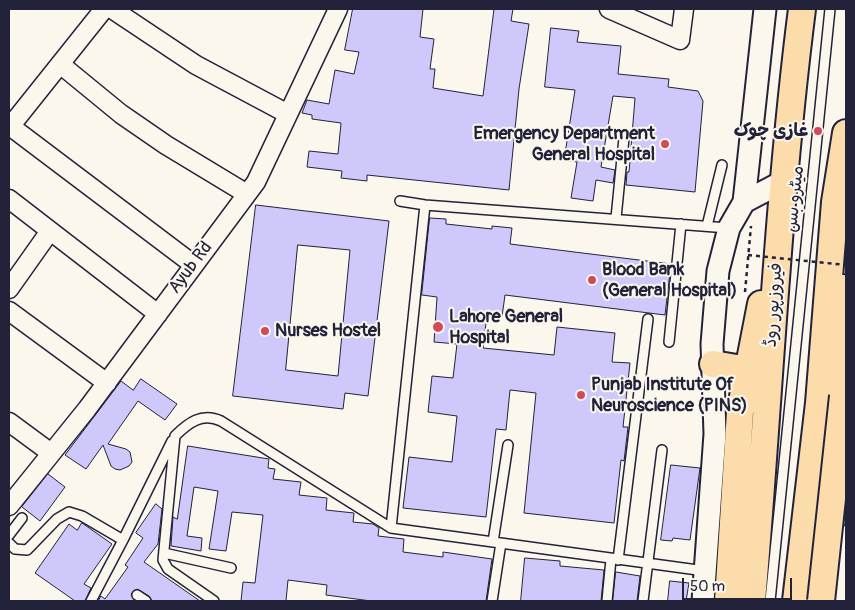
<!DOCTYPE html>
<html>
<head>
<meta charset="utf-8">
<style>
	body { margin:0 }
	#map { position:relative; width:855px; height:610px; overflow:hidden; background:#fbf7ec; font-family:Pangolin,sans-serif }
	canvas { display:block }
	.frame { position:absolute; inset:0; border:10px solid #22223b; pointer-events:none }
	.scale { position:absolute; left:682px; top:578px; width:110px; height:22px; box-sizing:border-box; border:2px solid #22223b; border-top:0; padding-left:6px; font-size:15px; line-height:18px; white-space:nowrap; color:#22223b; -webkit-text-stroke:4px #fbf7ec; paint-order:stroke }
</style>
</head>
<body>
<div id="map">
<canvas width="855" height="610"></canvas>
<div class="frame"></div>
<div class="scale">50 m</div>
</div>
<script>
const g = document.querySelector('canvas').getContext('2d');
g.lineJoin = 'round';
function trace(path, color, width, dash) {
  g.strokeStyle = color;
  g.lineWidth = width;
  g.lineCap = dash ? 'butt' : 'round';
  g.setLineDash(dash || []);
  g.stroke(path);
}
function fillPath(path, color) {
  g.fillStyle = color;
  g.fill(path, 'evenodd');
}
function label(font, color, halo, rows, align = 'center') {
  g.font = font + ' Pangolin,"Playpen Sans Arabic",sans-serif';
  g.lineWidth = 4;
  g.setLineDash([]);
  g.textBaseline = 'middle';
  g.strokeStyle = halo;
  g.fillStyle = color;
  for (const [text, x, y, turn = 0] of rows) {
    g.save();
    g.translate(x, y);
    g.rotate((+turn || 0) * Math.PI / 180);
    g.textAlign = isNaN(turn) ? turn : align;
    if (halo) g.strokeText(text, 0, 0);
    g.fillText(text, 0, 0);
    g.restore();
  }
}
trace(new Path2D(`
	M 842,531 L 846,495`), '#5b869f', 4.5);
const building = new Path2D(`
	M 353,9 L 423,9 L 420,37 L 434,39 L 430,69 L 435,69 L 433,88 L 483,96 L 494,9 L 513,9 L 511,21 L 529,24 L 519,89 L 509,190 L 367,175 L 367,181 L 341,178 L 342,171 L 307,167 L 309,151 L 338,154 L 341,123 L 312,119 L 312,115 L 302,113 L 307,100 L 329,104 L 335,70 L 354,74 L 359,52 L 345,50 Z
	M 551,28 L 579,31 L 577,42 L 621,46 L 618,74 L 669,79 L 668,87 L 698,91 L 703,101 L 695,192 L 626,185 L 627,172 L 629,172 L 635,98 L 613,96 L 601,167 L 615,170 L 613,183 L 596,180 L 593,201 L 571,198 L 577,162 L 564,160 L 575,90 L 545,87 Z
	M 256,205 L 389,221 L 368,396 L 345,393 L 343,409 L 233,396 ZM 298,245 L 350,250 L 338,376 L 286,370 Z
	M 430,218 L 446,219 L 446,224 L 492,229 L 492,226 L 512,228 L 510,244 L 671,264 L 665,315 L 505,295 L 502,317 L 487,315 L 483,348 L 554,355 L 557,327 L 615,333 L 612,362 L 630,363 L 623,427 L 628,427 L 624,461 L 621,460 L 614,523 L 524,513 L 536,393 L 510,390 L 506,430 L 496,429 L 486,517 L 403,508 L 409,457 L 452,462 L 457,416 L 428,412 L 432,376 L 453,378 L 457,344 L 434,342 L 437,297 L 422,295 Z
	M 141,379 L 177,404 L 165,420 L 138,401 L 108,444 L 126,449 L 130,452 L 132,462 L 129,466 L 120,470 L 115,469 L 111,466 L 103,445 L 86,469 L 65,455 L 121,381 L 133,390 Z
	M 188,446 L 269,459 L 268,468 L 275,469 L 273,479 L 301,482 L 299,495 L 327,498 L 326,510 L 354,513 L 353,522 L 373,524 L 379,528 L 378,536 L 404,539 L 403,552 L 443,557 L 443,552 L 492,559 L 486,601 L 371,601 L 326,595 L 327,585 L 288,580 L 286,601 L 241,601 L 243,582 L 255,583 L 263,515 L 232,512 L 226,551 L 209,549 L 218,491 L 194,487 L 187,536 L 202,538 L 201,551 L 171,546 L 173,517 L 177,519 Z
	M 671,465 L 700,468 L 690,540 L 673,538 L 672,541 L 661,540 Z
	M 48,474 L 65,487 L 40,521 L 22,507 Z
	M 156,504 L 162,509 L 158,544 L 144,562 L 200,601 L 152,601 L 149,596 L 137,589 L 131,594 L 135,601 L 98,601 L 101,596 L 105,599 L 128,567 L 125,565 L 143,538 L 136,533 Z
	M 82,523 L 112,544 L 84,584 L 91,588 L 85,601 L 75,601 L 35,573 L 69,524 L 77,530 Z
	M 525,558 L 560,561 L 560,566 L 604,570 L 601,601 L 521,601 Z
	M 616,572 L 640,576 L 637,601 L 613,601 Z
	M 670,581 L 689,583 L 686,601 L 668,601 Z`);
fillPath(building, '#cfc8fa');
trace(building, '#22223b', 1);
const service = new Path2D(`
	M 400,201 L 425,205 L 728,228
	M 425,205 L 391,528 L 705,571
	M 616,218 L 624,138
	M 707,226 L 722,165
	M 669,342 L 681,224
	M 9,535 L 22,518
	M 493,542 L 508,445
	M 9,543 L 15,549 L 27,550 L 57,519 L 69,512 L 82,516 L 123,540 L 172,441
	M 164,553 L 231,568
	M 618,560 L 648,319
	M 137,595 L 146,601
	M 91,601 L 123,540
	M 214,601 L 168,569 L 163,560 L 175,436 C 188,423 202,412 221,421 L 391,528
	M 492,601 L 501,543
	M 607,601 L 611,559
	M 643,601 L 662,450
	M 770,601 L 830,9`);
const minor = new Path2D(`
	M 112,9 L 196,65 L 288,114
	M 609,9 L 680,40 L 684,9
	M 60,64 L 121,114 L 166,145 L 247,194
	M 10,126 L 194,265
	M 9,128 L 104,9
	M 9,199 L 158,314
	M 9,289 L 50,231
	M 9,311 L 107,383
	M 9,422 L 51,453
	M 9,506 L 87,409 L 256,182 L 338,9
	M 840,601 L 846,535`);
const tertiary = new Path2D(`
	M 744,202 L 765,9
	M 703,601 L 715,434 L 712,344 L 718,271 L 729,228 L 744,202 L 784,181`);
const primary = new Path2D(`
	M 713,364 L 748,370
	M 843,396 L 843,288
	M 728,601 L 740,412 L 761,304
	M 752,601 C 769,404 777,206 802,9
	M 796,601 L 819,403 L 835,202 L 846,133`);
trace(service, '#22223b', 12);
trace(minor, '#22223b', 21);
trace(tertiary, '#22223b', 25);
trace(primary, '#22223b', 30);
trace(new Path2D(`
	M 745,292 L 751,226`), '#22223b', 2.5, [4, 4]);
trace(service, '#fbf7ec', 9);
trace(minor, '#fbf7ec', 18);
trace(tertiary, '#fbf7ec', 21);
trace(primary, '#fddcac', 26);
const primaryBridge = new Path2D(`
	M 821,601 L 843,396`);
trace(primaryBridge, '#22223b', 30, []);
trace(new Path2D(`
	M 748,255 L 846,265`), '#22223b', 2.5, [4, 4]);
trace(primaryBridge, '#fddcac', 26);
for (const [x, y, r, color] of [
	[818,131,5,"#d1495b"],
	[665,144,5,"#d1495b"],
	[592,280,5,"#d1495b"],
	[438,327,6,"#d1495b"],
	[265,331,5,"#d1495b"],
	[581,395,5,"#d1495b"]
]) {
  const dot = new Path2D();
  dot.arc(x, y, r, 0, 2 * Math.PI);
  g.fillStyle = color;
  g.fill(dot);
  trace(dot, '#fbf7ec', 2);
}
label('bold 18px', '#22223b', '#fbf7ec', [
	["غازی چوک",808,131,"right"],
	["Emergency Department",655,134,"right"],
	["General Hospital",655,155,"right"],
	["Blood Bank",602,270],
	["(General Hospital)",602,291],
	["Lahore General",449,317],
	["Hospital",449,338],
	["Nurses Hostel",275,331],
	["Punjab Institute Of",591,385],
	["Neuroscience (PINS)",591,406]
], 'left');
label('18px', '#22223b', '#fbf7ec', [
	["میٹرو بس",795,199,-84],
	["Ayub Rd",191,268,-53],
	["فیروزپور روڈ",774,305,-86]
]);
</script>
</body>
</html>
